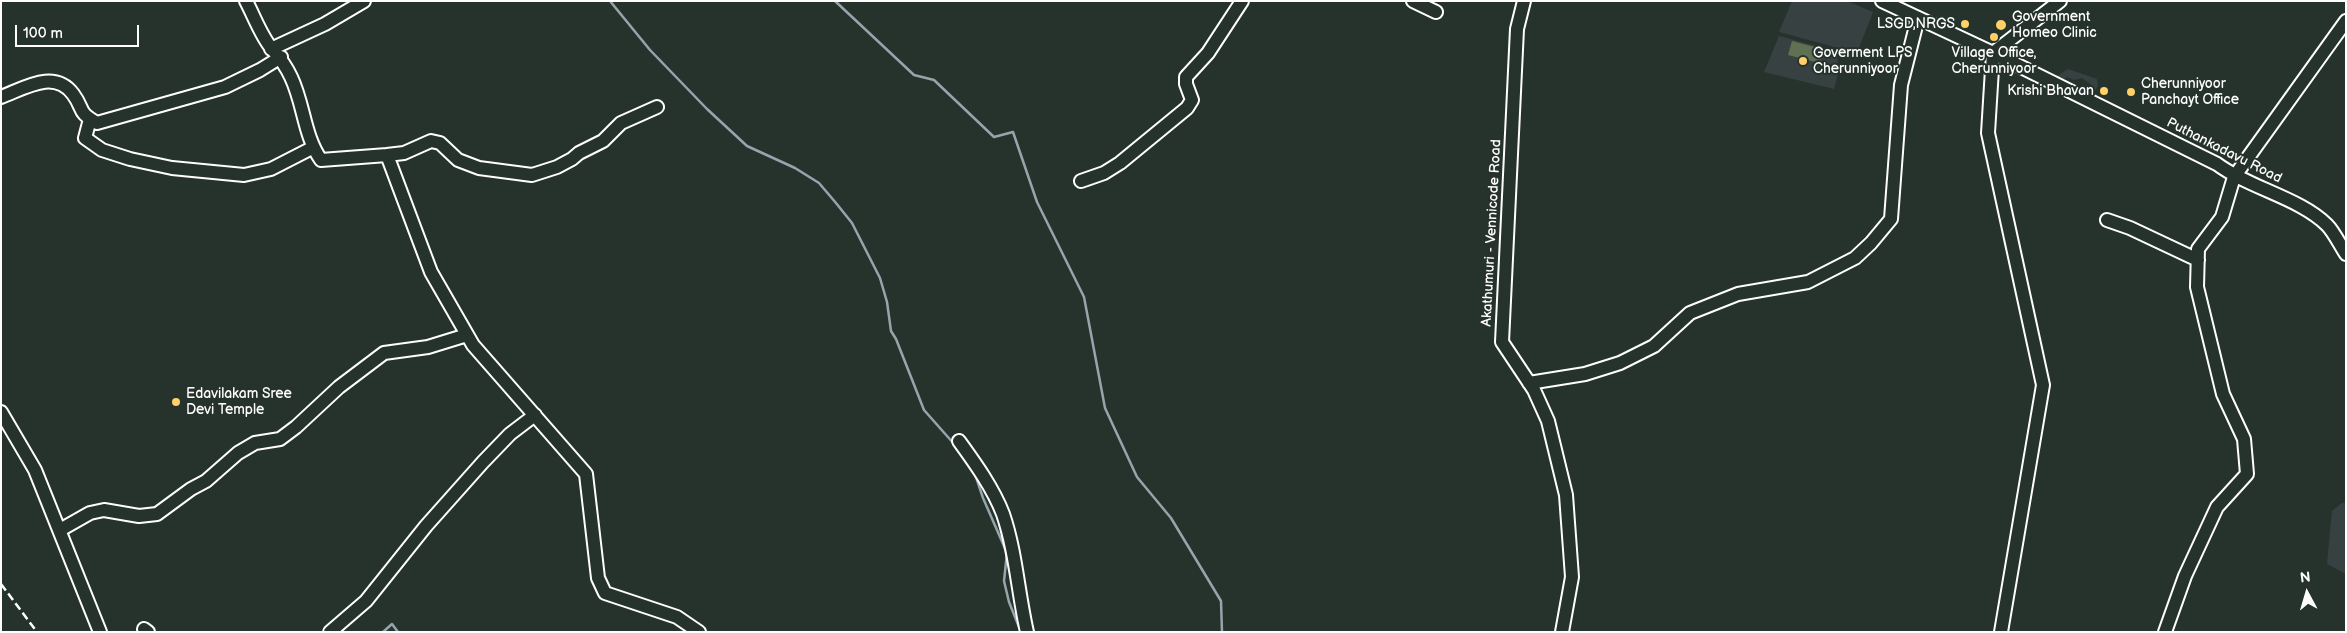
<!DOCTYPE html>
<html>
<head>
<meta charset="utf-8">
<style>
	body { margin:0 }
	#map { position:relative; width:2347px; height:633px; overflow:hidden; background:#26332d; font-family:"Balsamiq Sans",sans-serif }
	canvas { display:block }
	.frame { position:absolute; inset:0; border:2px solid #fff; pointer-events:none }
	.north { position:absolute; left:2282px; top:568px; width:50px; height:50px; -webkit-text-stroke:4px #26332d; paint-order:stroke; rotate:354deg; font-size:14px; font-weight:700; line-height:20px; text-align:center; color:#fff }
	.north::after { content:''; display:block; margin:auto; width:18px; height:22px; background:#fff; clip-path:polygon(50% 0,100% 100%,50% 72%,0 100%) }
	.scale { position:absolute; left:15px; top:25px; width:124px; height:22px; box-sizing:border-box; border:2px solid #fff; border-top:0; padding-left:6px; font-size:15px; line-height:18px; white-space:nowrap; color:#fff; -webkit-text-stroke:4px #26332d; paint-order:stroke }
</style>
</head>
<body>
<div id="map">
<canvas width="2347" height="633"></canvas>
<div class="frame"></div>
<div class="north">N</div>
<div class="scale">100 m</div>
</div>
<script>
const g = document.querySelector('canvas').getContext('2d');
g.lineJoin = 'round';
function fillPath(path, color) {
  g.fillStyle = color;
  g.fill(path, 'evenodd');
}
function trace(path, color, width, dash) {
  g.strokeStyle = color;
  g.lineWidth = width;
  g.lineCap = dash ? 'butt' : 'round';
  g.setLineDash(dash || []);
  g.stroke(path);
}
function label(font, color, halo, rows, align = 'center') {
  g.font = font + ' "Balsamiq Sans",sans-serif';
  g.lineWidth = 4;
  g.setLineDash([]);
  g.textBaseline = 'middle';
  g.strokeStyle = halo;
  g.fillStyle = color;
  for (const [text, x, y, turn = 0] of rows) {
    g.save();
    g.translate(x, y);
    g.rotate((+turn || 0) * Math.PI / 180);
    g.textAlign = isNaN(turn) ? turn : align;
    if (halo) g.strokeText(text, 0, 0);
    g.fillText(text, 0, 0);
    g.restore();
  }
}
fillPath(new Path2D(`
	M 1792,1 L 1847,1 L 1873,12 L 1857,53 L 1779,32 Z
	M 1779,36 L 1836,51 L 1839,70 L 1834,89 L 1764,72 Z
	M 2068,69 L 2097,79 L 2098,85 L 2093,96 L 2090,94 L 2092,85 L 2082,78 L 2074,80 L 2067,77 L 2061,81 L 2056,79 L 2057,76 Z
	M 2342,503 L 2346,503 L 2346,574 L 2327,564 L 2332,511 Z`), '#374141');
fillPath(new Path2D(`
	M 1792,41 L 1826,50 L 1819,63 L 1788,55 Z`), '#607153');
trace(new Path2D(`
	M 610,1 L 650,50 L 707,109 L 747,146 L 795,168 L 819,183 L 836,203 L 852,223 L 880,278 L 887,302 L 891,331 L 896,339 L 924,410 L 955,445
	M 835,1 L 914,75 L 934,80 L 994,137 L 1013,132 L 1037,202 L 1084,297 L 1105,408 L 1137,477 L 1171,518 L 1221,601 L 1222,632
	M 975,474 L 983,498 L 1007,553 L 1004,581 L 1009,602 L 1021,632
	M 383,632 L 392,624 L 398,632`), '#95a5ab', 2.5);
const minor = new Path2D(`
	M 246,1 C 254,16 261,36 272,49 C 280,58 286,66 291,77 C 304,104 304,136 321,160 L 387,155 L 431,272 L 473,345 L 586,474 L 598,578 L 605,593 L 677,617 L 699,632
	M 1413,1 L 1436,12
	M 1524,1 L 1517,29 L 1502,342 L 1534,390 L 1548,421 L 1566,495 L 1572,577 L 1562,632
	M 1882,1 L 1993,53 L 2060,1
	M 271,49 L 325,24 L 364,1
	M 1,97 C 25,88 54,69 73,94 C 85,110 76,111 97,123 L 225,87 L 260,70 L 281,57
	M 90,119 L 85,138 L 102,150 L 130,159 L 172,168 L 244,175 L 271,169 L 312,148
	M 387,155 L 404,153 L 431,141 L 440,143 L 458,160 L 479,168 L 532,175 L 557,167 L 572,159 L 579,153 L 603,141 L 621,123 L 657,107
	M 1081,181 L 1104,173 L 1120,163 L 1187,108 L 1192,100 L 1186,84 L 1186,77 L 1208,53 L 1242,1
	M 2107,220 L 2130,228 L 2198,260
	M 1529,383 L 1585,374 L 1620,363 L 1654,346 L 1690,313 L 1738,294 L 1808,282 L 1855,258 L 1871,243 L 1891,219 L 1901,85 L 1918,18
	M 1,412 L 35,470 L 100,632
	M 959,441 C 975,463 993,488 1003,514 C 1016,552 1018,593 1027,632
	M 60,530 L 90,513 L 104,510 L 139,516 L 157,514 L 191,489 L 206,481 L 238,453 L 255,443 L 280,439 L 296,427 L 339,387 L 384,353 L 428,347 L 467,335
	M 144,629 L 148,632
	M 330,632 L 366,601 L 426,526 L 483,462 L 510,434 L 535,415
	M 2001,632 L 2043,385 L 1988,133 L 1993,53 L 2217,164 C 2249,188 2300,198 2327,225 C 2334,232 2340,245 2346,254
	M 2165,632 L 2185,576 L 2217,507 L 2247,474 L 2244,439 L 2223,394 L 2197,287 L 2198,249 L 2222,217 L 2234,177 L 2346,21`);
trace(minor, '#fff', 16);
trace(minor, '#26332d', 12);
trace(new Path2D(`
	M 1,584 L 37,632`), '#fff', 2.5, [8, 4]);
for (const [x, y, r, color] of [
	[1965,24,5,"#ffd166"],
	[2001,25,6,"#ffd166"],
	[1994,37,5,"#ffd166"],
	[1803,61,5,"#ffd166"],
	[2104,91,5,"#ffd166"],
	[2131,92,5,"#ffd166"],
	[176,402,5,"#ffd166"]
]) {
  const dot = new Path2D();
  dot.arc(x, y, r, 0, 2 * Math.PI);
  g.fillStyle = color;
  g.fill(dot);
  trace(dot, '#26332d', 2);
}
label('14px', '#fff', '#26332d', [
	["Government",2012,17],
	["Homeo Clinic",2012,33],
	["LSGD,NRGS",1955,24,"right"],
	["Goverment LPS",1813,53],
	["Cherunniyoor",1813,69],
	["Village Office,",1994,53,"center"],
	["Cherunniyoor",1994,69,"center"],
	["Cherunniyoor",2141,84],
	["Panchayt Office",2141,100],
	["Krishi Bhavan",2094,91,"right"],
	["Edavilakam Sree",186,394],
	["Devi Temple",186,410]
], 'left');
label('14px', '#fff', '#26332d', [
	["Puthankadavu Road",2224,151,27],
	["Akathumuri - Vennicode Road",1492,233,-87]
]);
</script>
</body>
</html>
